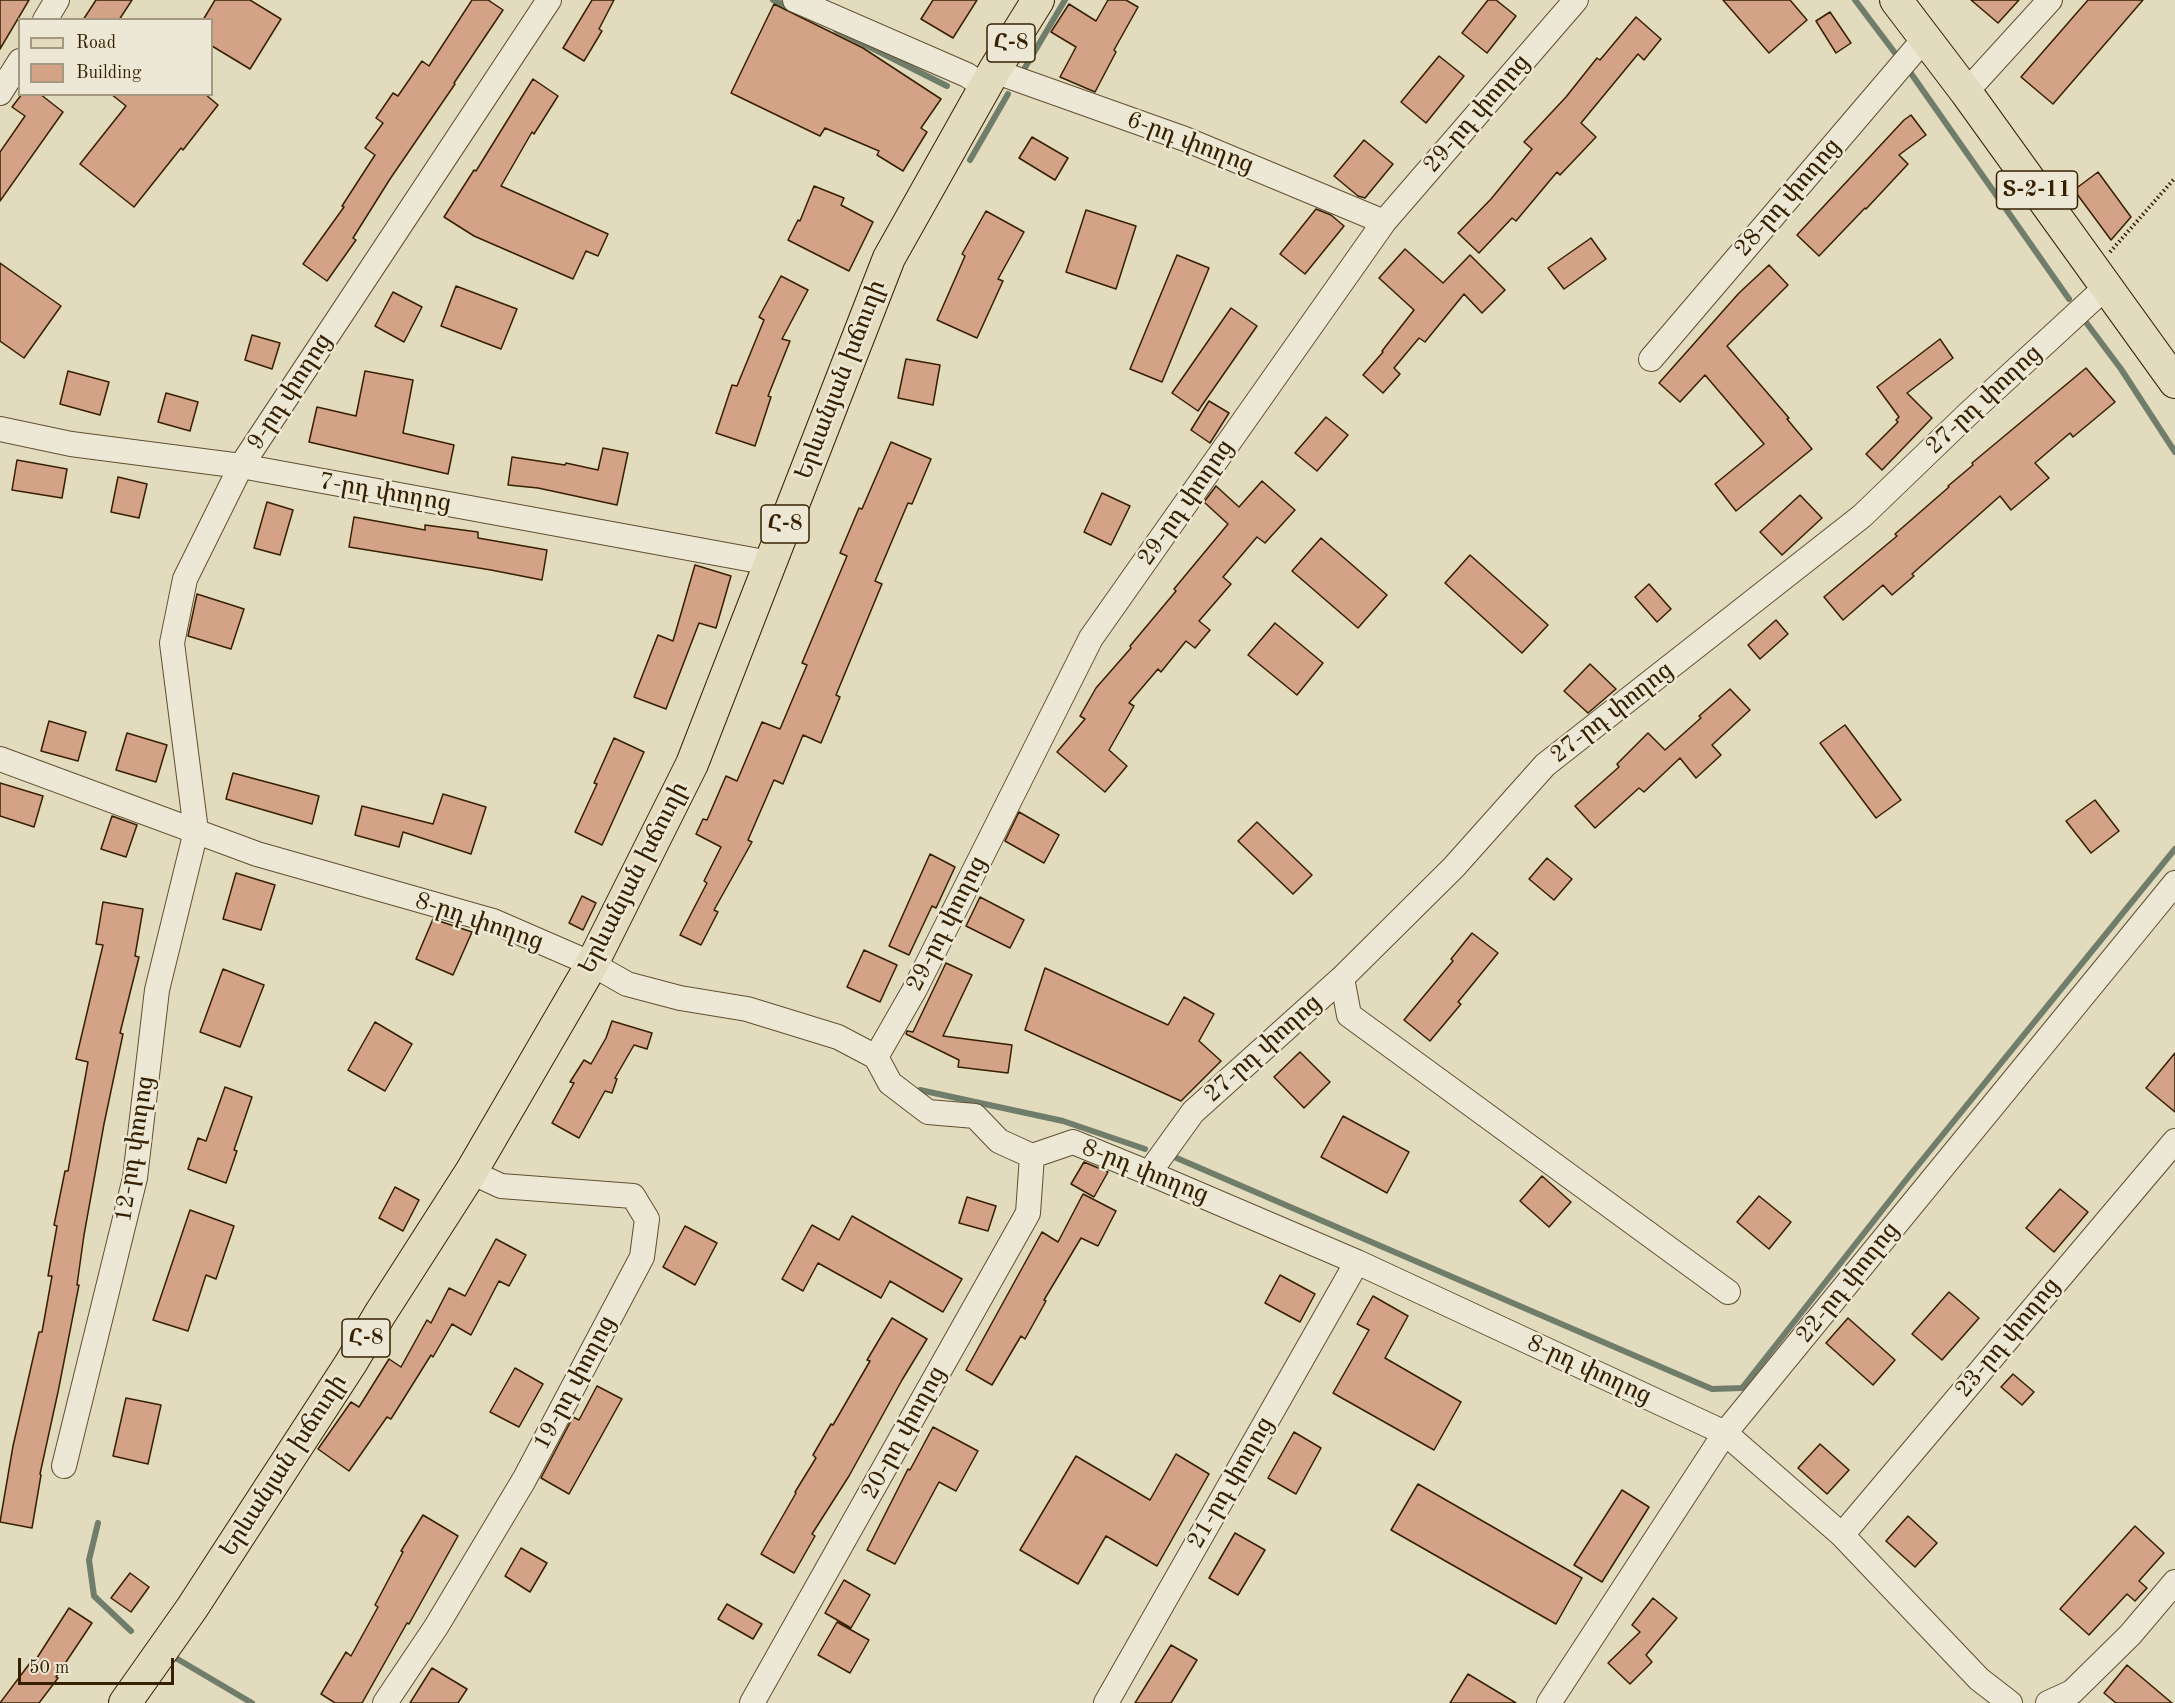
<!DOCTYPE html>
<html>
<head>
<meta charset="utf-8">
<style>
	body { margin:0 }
	#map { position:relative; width:2175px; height:1703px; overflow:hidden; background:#e3dbbe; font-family:"Old Standard TT",serif }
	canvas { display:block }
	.legend { position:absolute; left:18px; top:18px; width:195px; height:78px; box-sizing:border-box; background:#ede8d5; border:2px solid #a49880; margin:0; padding:8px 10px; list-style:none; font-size:18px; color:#362000 }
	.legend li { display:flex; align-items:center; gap:12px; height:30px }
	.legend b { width:30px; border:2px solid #a49880 }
	.scale { position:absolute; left:18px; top:1658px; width:156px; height:27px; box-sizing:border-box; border:3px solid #362000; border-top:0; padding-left:8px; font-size:18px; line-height:21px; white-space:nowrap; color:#362000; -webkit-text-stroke:4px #ede8d5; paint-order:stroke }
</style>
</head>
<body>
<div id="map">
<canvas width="2175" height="1703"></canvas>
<ul class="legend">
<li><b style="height:8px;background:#e3dbbe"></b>Road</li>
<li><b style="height:16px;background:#d3a287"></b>Building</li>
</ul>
<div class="scale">50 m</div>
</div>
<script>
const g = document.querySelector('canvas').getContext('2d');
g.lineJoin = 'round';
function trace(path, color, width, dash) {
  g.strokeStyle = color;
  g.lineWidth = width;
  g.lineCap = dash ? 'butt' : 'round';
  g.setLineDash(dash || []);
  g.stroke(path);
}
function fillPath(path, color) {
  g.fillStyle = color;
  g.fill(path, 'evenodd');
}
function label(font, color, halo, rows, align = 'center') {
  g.font = font + ' "Old Standard TT","Noto Serif Armenian",serif';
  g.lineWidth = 5;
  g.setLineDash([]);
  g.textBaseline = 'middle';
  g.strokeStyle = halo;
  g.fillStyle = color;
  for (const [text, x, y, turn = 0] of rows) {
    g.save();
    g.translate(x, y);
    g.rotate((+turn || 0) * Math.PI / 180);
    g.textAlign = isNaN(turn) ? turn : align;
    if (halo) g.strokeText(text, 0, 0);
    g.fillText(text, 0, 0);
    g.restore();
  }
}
trace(new Path2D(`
	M 773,0 L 789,7
	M 1855,0 L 1898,57
	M 836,30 L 947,86
	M 1910,72 L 2069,299
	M 1020,76 L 1065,0
	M 970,160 L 1008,94
	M 2085,321 L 2121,369 L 2175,452
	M 920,1090 L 1063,1121 L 1145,1149
	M 1172,1156 L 1712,1389 L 1742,1388 L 1906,1180 L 2175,849
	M 98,1523 L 89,1560 L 94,1596 L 131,1631
	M 174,1657 L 252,1703`), '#6f7d6a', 6);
const building = new Path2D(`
	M 0,0 L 29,0 L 0,49 Z
	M 96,0 L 132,0 L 119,20 L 83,20 Z
	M 215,0 L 250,0 L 281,19 L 250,69 L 212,46 L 212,20 L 203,20 Z
	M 472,0 L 488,0 L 503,10 L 454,83 L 455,84 L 390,179 L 353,238 L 356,240 L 327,281 L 303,264 L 344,207 L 342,206 L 375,155 L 365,148 L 383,123 L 376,118 L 393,93 L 398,96 L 422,61 L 429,66 Z
	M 592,0 L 614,0 L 599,29 L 602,31 L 584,61 L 563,48 Z
	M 933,0 L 977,0 L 953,38 L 921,19 Z
	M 1108,0 L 1126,0 L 1138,7 L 1114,50 L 1116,52 L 1095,92 L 1060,77 L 1076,47 L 1051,32 L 1069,4 L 1096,21 Z
	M 1488,0 L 1496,0 L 1516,16 L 1487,53 L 1462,33 Z
	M 1723,0 L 1790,0 L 1807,20 L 1769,53 Z
	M 1971,0 L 2019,0 L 1998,23 Z
	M 2088,0 L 2143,0 L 2053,104 L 2021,77 Z
	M 774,4 L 863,48 L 941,99 L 921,128 L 927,132 L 903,171 L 877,155 L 879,151 L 825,128 L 820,136 L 731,93 Z
	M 1830,12 L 1851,43 L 1836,53 L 1816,21 Z
	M 1636,17 L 1661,39 L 1644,60 L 1638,54 L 1581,123 L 1596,137 L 1560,175 L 1557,172 L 1516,221 L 1512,218 L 1479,253 L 1458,233 L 1491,199 L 1532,149 L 1524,142 L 1566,97 L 1597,58 L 1600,60 Z
	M 1439,56 L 1464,76 L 1426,123 L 1401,102 Z
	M 533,79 L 558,96 L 534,134 L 532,132 L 501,186 L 608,234 L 598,256 L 586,251 L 573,279 L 474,236 L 444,217 L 474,170 L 476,171 Z
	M 22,94 L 40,94 L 63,112 L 0,201 L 0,152 L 25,116 L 12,107 Z
	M 111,94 L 205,94 L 218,105 L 183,150 L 181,148 L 134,207 L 80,164 L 126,106 Z
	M 1911,115 L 1926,135 L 1899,155 L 1908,164 L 1866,209 L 1865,208 L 1819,256 L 1797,235 L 1904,120 Z
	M 1032,137 L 1068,158 L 1055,180 L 1019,158 Z
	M 1364,140 L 1393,164 L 1365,198 L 1358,196 L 1334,176 Z
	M 2098,172 L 2131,217 L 2111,240 L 2074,190 Z
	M 814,186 L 844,198 L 841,205 L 873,222 L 849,271 L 788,240 L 798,220 L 800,221 Z
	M 1316,209 L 1331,215 L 1344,226 L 1305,274 L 1280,254 Z
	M 1086,210 L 1136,226 L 1116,289 L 1066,272 Z
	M 986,211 L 1024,232 L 998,279 L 1003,281 L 977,338 L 937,320 L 965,256 L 962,254 Z
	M 1591,238 L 1606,259 L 1564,289 L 1548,268 Z
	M 1405,249 L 1443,283 L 1470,255 L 1505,290 L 1482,313 L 1464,294 L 1425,342 L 1419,338 L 1394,368 L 1400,374 L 1383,393 L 1363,375 L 1383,352 L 1382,351 L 1414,310 L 1379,278 Z
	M 1177,255 L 1209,268 L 1162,382 L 1130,369 Z
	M 0,263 L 61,306 L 24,358 L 0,341 Z
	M 1769,265 L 1788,285 L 1727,346 L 1789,418 L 1787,419 L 1812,449 L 1736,511 L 1715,484 L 1764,444 L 1705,375 L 1680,402 L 1659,383 L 1739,293 Z
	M 781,276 L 808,290 L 782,339 L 790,341 L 768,396 L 771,397 L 755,446 L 716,433 L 732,385 L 737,386 L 764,320 L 759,317 Z
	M 456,286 L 517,309 L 501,349 L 441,326 Z
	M 393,292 L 422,307 L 404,342 L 375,326 Z
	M 1231,308 L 1257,326 L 1198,411 L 1172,393 Z
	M 252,335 L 280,343 L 272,369 L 245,360 Z
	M 1940,339 L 1953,358 L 1907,393 L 1932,418 L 1882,470 L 1866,454 L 1898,422 L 1896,420 L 1899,417 L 1877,387 Z
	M 906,359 L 940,365 L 933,405 L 898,398 Z
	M 2086,368 L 2115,402 L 2073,437 L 2070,433 L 2035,463 L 2049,478 L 2011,510 L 2000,496 L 1912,574 L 1914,576 L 1892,595 L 1883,585 L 1843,620 L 1824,597 L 1897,536 L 1895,534 L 1949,487 L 1948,486 L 1973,465 L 1972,463 Z
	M 68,371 L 109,382 L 100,415 L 60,404 Z
	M 365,371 L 413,380 L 403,433 L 454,445 L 448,474 L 309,442 L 317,407 L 356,416 Z
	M 166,393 L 198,402 L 190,431 L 158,422 Z
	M 1209,401 L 1229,413 L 1210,443 L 1191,430 Z
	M 1326,417 L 1348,435 L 1317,471 L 1295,453 Z
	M 891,442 L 931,459 L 912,504 L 908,503 L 875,581 L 882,584 L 836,695 L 840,697 L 821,743 L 803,735 L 783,784 L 774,780 L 748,840 L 752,842 L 714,910 L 718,912 L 701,945 L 680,935 L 707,883 L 704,881 L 721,847 L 696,834 L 703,819 L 707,820 L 726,776 L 737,781 L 762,722 L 780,729 L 807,665 L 802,663 L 847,556 L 840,553 L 859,508 L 862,509 Z
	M 603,448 L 628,453 L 617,505 L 538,488 L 508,485 L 512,457 L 565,465 L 566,463 L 598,470 Z
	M 17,460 L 67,469 L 62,498 L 12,490 Z
	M 118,477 L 147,484 L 139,518 L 111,512 Z
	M 1262,481 L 1295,510 L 1265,543 L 1257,537 L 1223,577 L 1231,584 L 1199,621 L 1210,630 L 1195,648 L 1186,641 L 1161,672 L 1158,669 L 1129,703 L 1134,706 L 1109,750 L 1127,766 L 1105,792 L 1057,752 L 1085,719 L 1080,716 L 1096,688 L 1131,648 L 1130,646 L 1176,591 L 1174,589 L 1228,524 L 1204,502 L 1216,486 L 1239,507 Z
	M 1102,493 L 1130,506 L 1111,545 L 1084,532 Z
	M 1800,495 L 1822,518 L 1782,555 L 1760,532 Z
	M 267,502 L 293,510 L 280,555 L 254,548 Z
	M 354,517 L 425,530 L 425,525 L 478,532 L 478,538 L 547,550 L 542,580 L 491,570 L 349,547 Z
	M 1321,538 L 1387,595 L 1358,628 L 1292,571 Z
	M 1470,555 L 1548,625 L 1522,653 L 1445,583 Z
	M 695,565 L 731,576 L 716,628 L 699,623 L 666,709 L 634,697 L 658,635 L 673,641 Z
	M 1649,584 L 1671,609 L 1657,622 L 1635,597 Z
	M 197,594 L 244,609 L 231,649 L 188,636 Z
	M 1776,620 L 1788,634 L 1760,659 L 1748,645 Z
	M 1275,623 L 1323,663 L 1297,695 L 1248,655 Z
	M 1590,664 L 1616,689 L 1588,713 L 1564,691 Z
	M 1730,689 L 1750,710 L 1712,745 L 1721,755 L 1696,778 L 1680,758 L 1644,792 L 1639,788 L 1595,828 L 1575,806 L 1619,767 L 1617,764 L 1648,733 L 1665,750 L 1701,718 L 1699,716 Z
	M 49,721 L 86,732 L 78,761 L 41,751 Z
	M 1845,725 L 1901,800 L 1876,818 L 1820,743 Z
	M 127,733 L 167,745 L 156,782 L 116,770 Z
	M 614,738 L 644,752 L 602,845 L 575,832 L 597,784 L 594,783 Z
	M 233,773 L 319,796 L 312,824 L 226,799 Z
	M 0,783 L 43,796 L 34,827 L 0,816 Z
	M 443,794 L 486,807 L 471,854 L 403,832 L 399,847 L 355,835 L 362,806 L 433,824 Z
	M 2095,800 L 2119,831 L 2091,853 L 2066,821 Z
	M 1019,812 L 1059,835 L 1044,863 L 1005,841 Z
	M 112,816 L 137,825 L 126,857 L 101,849 Z
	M 1257,822 L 1312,875 L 1293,894 L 1238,841 Z
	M 930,854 L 955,867 L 936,908 L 932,906 L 909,955 L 889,946 Z
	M 1547,858 L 1572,879 L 1554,900 L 1529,879 Z
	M 236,873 L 275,885 L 261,930 L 223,919 Z
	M 582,896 L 596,903 L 583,930 L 569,923 Z
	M 980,897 L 1024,920 L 1010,948 L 966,926 Z
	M 103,902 L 143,909 L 135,956 L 139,957 L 120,1033 L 123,1034 L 104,1124 L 84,1235 L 77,1285 L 79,1285 L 58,1392 L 40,1474 L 41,1475 L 32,1528 L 0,1522 L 13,1446 L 39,1332 L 42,1332 L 52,1276 L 48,1276 L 57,1226 L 54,1225 L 65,1171 L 68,1171 L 88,1062 L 76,1059 L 103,945 L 96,944 Z
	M 433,919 L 472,932 L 453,975 L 416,959 Z
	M 1472,933 L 1498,953 L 1458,1002 L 1461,1004 L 1430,1041 L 1404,1020 L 1453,961 L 1451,959 Z
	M 864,950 L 897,965 L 880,1002 L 847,987 Z
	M 946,963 L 972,975 L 943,1036 L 1012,1045 L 1008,1073 L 958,1067 L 959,1060 L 906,1034 L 907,1031 L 913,1032 Z
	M 1045,968 L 1168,1025 L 1184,997 L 1214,1014 L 1199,1041 L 1221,1061 L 1181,1101 L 1025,1030 Z
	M 223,969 L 264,985 L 240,1047 L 200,1032 Z
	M 612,1021 L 652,1033 L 647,1049 L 634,1045 L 615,1078 L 617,1079 L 612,1093 L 605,1091 L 579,1138 L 552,1123 L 574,1083 L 570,1082 L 584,1060 L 591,1064 L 606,1038 Z
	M 375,1022 L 412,1044 L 385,1091 L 348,1070 Z
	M 1300,1052 L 1330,1082 L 1304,1108 L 1274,1077 Z
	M 2175,1053 L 2175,1112 L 2146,1088 Z
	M 225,1087 L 252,1097 L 234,1150 L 237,1151 L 226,1183 L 188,1169 L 198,1138 L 206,1141 Z
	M 1343,1116 L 1409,1152 L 1387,1193 L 1321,1157 Z
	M 1084,1162 L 1108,1172 L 1094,1197 L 1071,1184 Z
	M 1542,1176 L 1571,1202 L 1549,1227 L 1520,1201 Z
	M 395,1187 L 419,1200 L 403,1231 L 379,1218 Z
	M 2060,1189 L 2088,1212 L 2054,1252 L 2026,1228 Z
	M 1083,1194 L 1116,1211 L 1098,1246 L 1081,1238 L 1044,1300 L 1046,1301 L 1025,1339 L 1021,1336 L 992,1385 L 966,1370 L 1042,1232 L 1058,1242 Z
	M 1759,1196 L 1791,1222 L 1769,1249 L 1737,1222 Z
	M 967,1197 L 996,1206 L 988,1231 L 959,1223 Z
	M 190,1210 L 234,1226 L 216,1279 L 206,1275 L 188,1331 L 153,1320 Z
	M 852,1216 L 962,1279 L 943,1312 L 890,1281 L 881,1298 L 818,1263 L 803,1291 L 782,1279 L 812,1225 L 839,1240 Z
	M 685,1226 L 717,1243 L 695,1285 L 663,1267 Z
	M 496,1239 L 526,1255 L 509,1286 L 499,1281 L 471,1335 L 452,1324 L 433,1357 L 431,1355 L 391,1419 L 387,1417 L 349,1471 L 318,1449 L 351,1402 L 359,1407 L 389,1359 L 401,1367 L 427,1320 L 431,1323 L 449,1288 L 465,1296 Z
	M 1280,1275 L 1315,1294 L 1300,1322 L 1265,1303 Z
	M 1949,1292 L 1979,1318 L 1942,1360 L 1912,1334 Z
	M 1373,1296 L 1408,1316 L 1385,1358 L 1461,1402 L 1434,1450 L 1333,1393 L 1369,1330 L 1357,1324 Z
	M 892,1318 L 927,1339 L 902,1380 L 849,1476 L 812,1534 L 815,1536 L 794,1573 L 761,1554 L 796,1493 L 795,1492 L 816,1458 L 813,1455 L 831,1424 L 833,1425 L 870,1361 L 867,1360 Z
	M 1848,1318 L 1895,1360 L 1873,1385 L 1826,1343 Z
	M 515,1368 L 543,1384 L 519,1427 L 490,1412 Z
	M 2013,1374 L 2034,1392 L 2022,1405 L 2001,1387 Z
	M 597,1386 L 622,1399 L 569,1494 L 541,1478 L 573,1417 L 579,1420 Z
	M 126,1398 L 161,1405 L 148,1464 L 113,1456 Z
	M 933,1427 L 978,1451 L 956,1491 L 939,1482 L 895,1564 L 867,1550 L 908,1469 L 910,1470 Z
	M 1294,1432 L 1321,1448 L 1296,1494 L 1268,1478 Z
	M 1820,1444 L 1849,1470 L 1827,1494 L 1798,1468 Z
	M 1176,1454 L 1209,1474 L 1157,1566 L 1106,1536 L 1078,1584 L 1020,1550 L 1076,1456 L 1150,1500 Z
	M 1418,1484 L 1582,1578 L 1556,1624 L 1391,1530 Z
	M 1622,1490 L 1649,1507 L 1602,1582 L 1574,1565 Z
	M 423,1515 L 458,1536 L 409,1624 L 407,1623 L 362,1703 L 335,1703 L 321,1694 L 346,1652 L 351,1656 L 378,1607 L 375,1605 L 403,1552 L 401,1551 Z
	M 1908,1516 L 1937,1543 L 1915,1567 L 1886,1541 Z
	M 2135,1526 L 2164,1553 L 2139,1581 L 2147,1588 L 2135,1601 L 2127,1594 L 2089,1635 L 2060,1609 Z
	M 1235,1533 L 1265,1550 L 1238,1595 L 1209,1578 Z
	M 521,1548 L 547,1563 L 530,1592 L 505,1576 Z
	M 130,1573 L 149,1587 L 131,1612 L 111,1598 Z
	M 844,1580 L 870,1595 L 851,1628 L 825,1613 Z
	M 1653,1598 L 1677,1618 L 1646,1655 L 1652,1662 L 1630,1684 L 1608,1663 L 1640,1632 L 1632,1625 Z
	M 727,1604 L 762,1624 L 753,1639 L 718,1619 Z
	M 69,1608 L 92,1623 L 56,1677 L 58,1678 L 39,1703 L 0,1703 L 33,1659 L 35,1661 Z
	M 837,1622 L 869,1640 L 850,1673 L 818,1655 Z
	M 1171,1645 L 1197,1660 L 1171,1703 L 1135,1703 Z
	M 2127,1665 L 2172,1703 L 2116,1703 L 2104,1693 Z
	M 432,1668 L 467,1689 L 458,1703 L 410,1703 Z
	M 1468,1674 L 1516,1703 L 1450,1703 Z`);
fillPath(building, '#d3a287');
trace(building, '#362000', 1.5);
const minor = new Path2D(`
	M 795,0 L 967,75 L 985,87
	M 45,20 L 57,0
	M 994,71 L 1185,139 L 1384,222
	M 1966,92 L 2050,0
	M 0,93 L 20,61
	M 1651,359 L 1925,38
	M 0,429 L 71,444 L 241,466 L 770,563
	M 0,759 L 257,854 L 493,921 L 592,964 L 627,984 L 680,998 L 747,1009 L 838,1037 L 876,1057 L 890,1083 L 928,1112 L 975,1116 L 999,1141 L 1032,1156 L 1073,1142 L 1149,1173 L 1357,1262 L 1725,1433 L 1842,1535 L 1979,1679 L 2010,1703
	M 1342,978 L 1349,1015 L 1728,1292
	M 876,1057 L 915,989 L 1091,638 L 1384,222 L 1576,0
	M 1149,1173 L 1193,1112 L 1342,978 L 1454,867 L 1545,765 L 1862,516 L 1968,414 L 2107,286
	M 64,1466 L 135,1178 L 157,990 L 196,831 L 172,643 L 185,579 L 241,466 L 549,0
	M 1842,1535 L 2175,1141
	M 385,1703 L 436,1627 L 524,1480 L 642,1257 L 647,1219 L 633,1196 L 501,1186 L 471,1172
	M 752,1703 L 1028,1213 L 1032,1156
	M 1106,1703 L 1357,1262
	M 1549,1703 L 1725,1433 L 2175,883
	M 2048,1703 L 2072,1692 L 2130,1635 L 2175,1582`);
const major = new Path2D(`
	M 1896,0 L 1966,92 L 2175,382
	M 125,1703 L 192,1608 L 351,1363 L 380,1314 L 471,1172 L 592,964 L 692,764 L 889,258 L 994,71 L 1038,0`);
trace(minor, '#614f30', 26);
trace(major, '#362000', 34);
trace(new Path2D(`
	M 2110,252 L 2175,178`), '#362000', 4, [1.5, 3]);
trace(minor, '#ede8d5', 24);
trace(major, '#e3dbbe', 32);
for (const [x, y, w] of [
	[1011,43,48],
	[2037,190,81],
	[785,524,48],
	[366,1338,48]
]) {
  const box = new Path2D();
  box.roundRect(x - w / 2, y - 19, w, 38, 4.5);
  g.fillStyle = '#ede8d5';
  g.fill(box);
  trace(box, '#362000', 1.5);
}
label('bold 22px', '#362000', null, [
	["Հ-8",1011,43],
	["Տ-2-11",2037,190],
	["Հ-8",785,524],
	["Հ-8",366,1338]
]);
label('24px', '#362000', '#ede8d5', [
	["29-րդ փողոց",1477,114,-49],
	["6-րդ փողոց",1190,143,21],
	["28-րդ փողոց",1788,198,-49],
	["Երևանյան խճուղի",841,380,-69],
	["9-րդ փողոց",290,392,-57],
	["27-րդ փողոց",1984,400,-43],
	["7-րդ փողոց",385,493,10],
	["29-րդ փողոց",1186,503,-55],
	["27-րդ փողոց",1612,713,-38],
	["Երևանյան խճուղի",634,878,-63],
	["8-րդ փողոց",479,922,19],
	["29-րդ փողոց",947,924,-63],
	["27-րդ փողոց",1263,1049,-42],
	["12-րդ փողոց",135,1149,-81],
	["8-րդ փողոց",1145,1172,22],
	["22-րդ փողոց",1848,1283,-51],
	["23-րդ փողոց",2008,1338,-50],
	["8-րդ փողոց",1589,1370,25],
	["19-րդ փողոց",575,1383,-62],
	["20-րդ փողոց",904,1433,-61],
	["Երևանյան խճուղի",284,1466,-57],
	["21-րդ փողոց",1231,1483,-60]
]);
</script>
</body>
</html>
